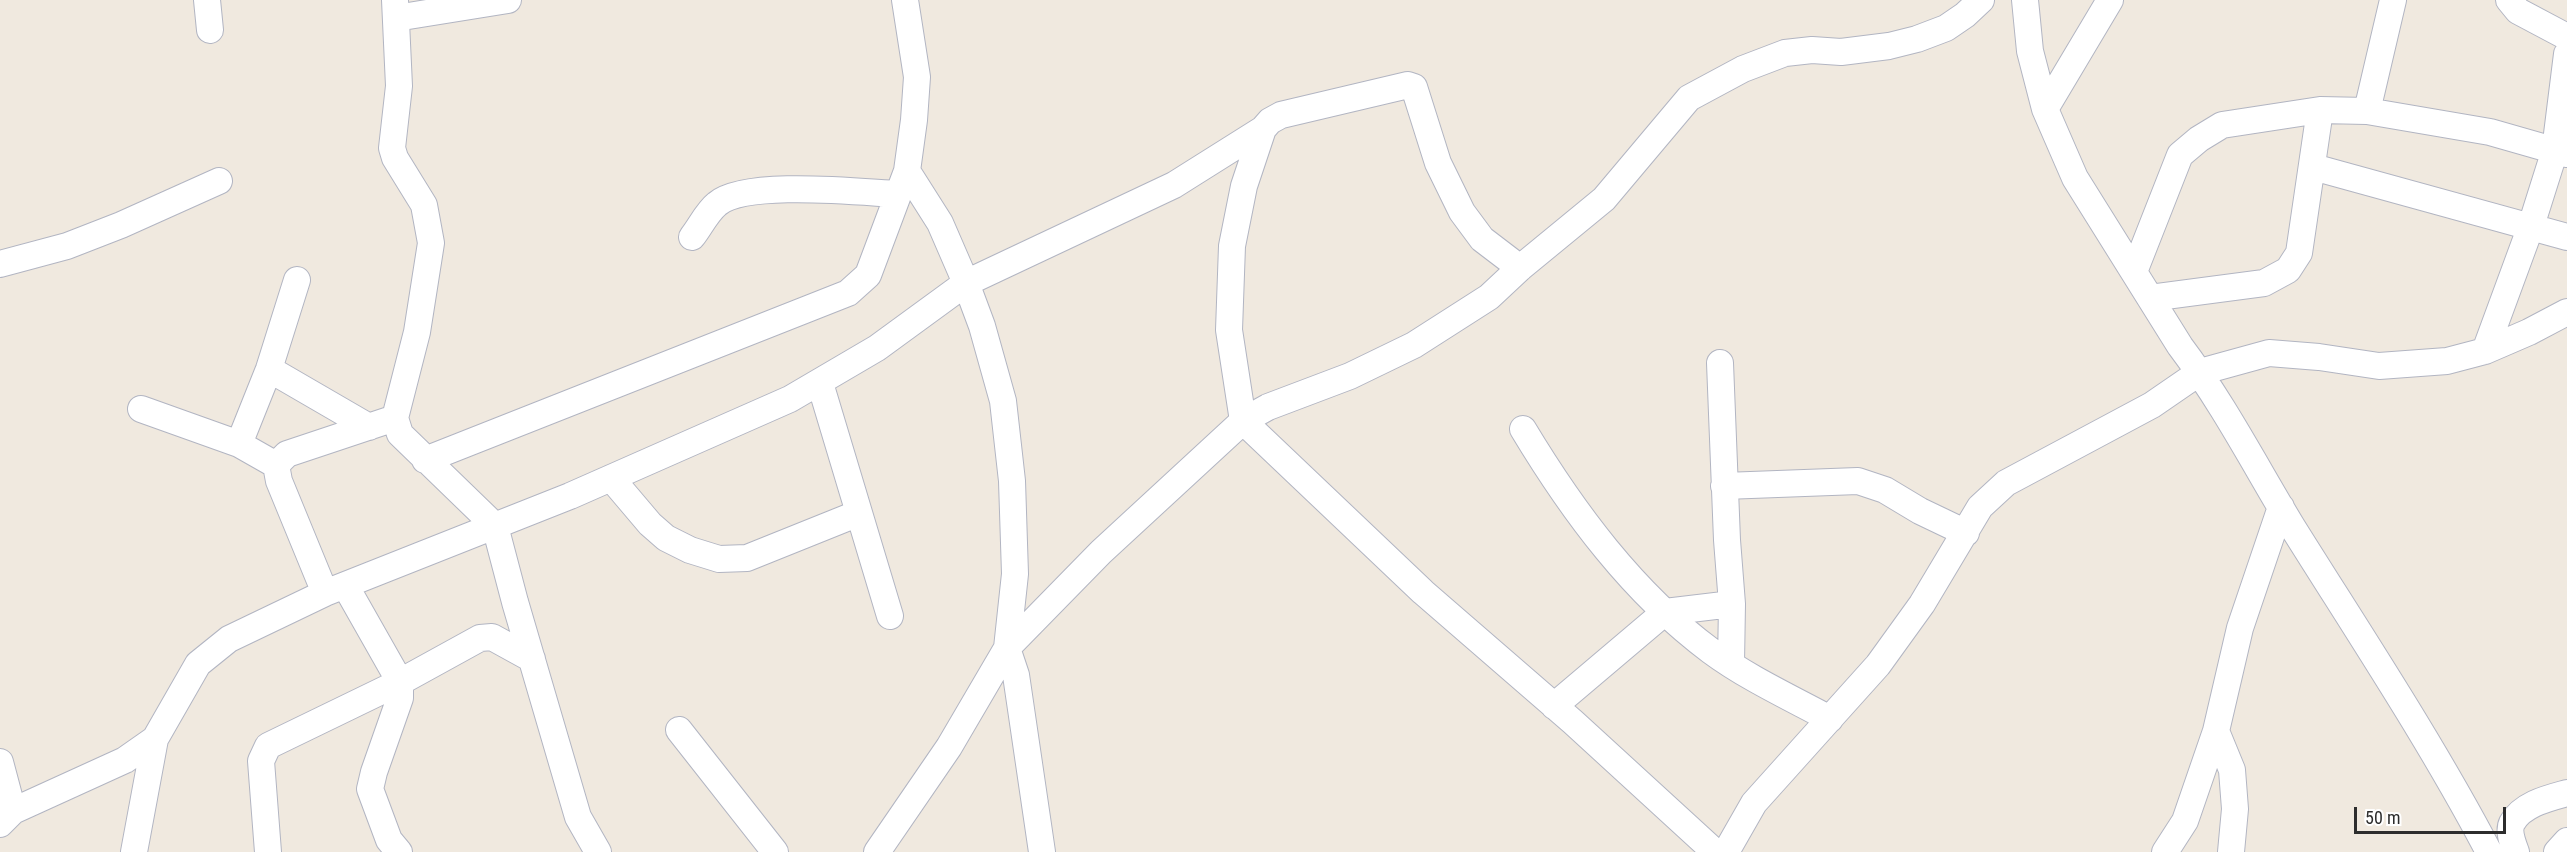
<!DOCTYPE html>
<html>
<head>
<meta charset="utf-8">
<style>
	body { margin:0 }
	#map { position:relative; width:2567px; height:852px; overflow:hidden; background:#f0e9df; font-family:"Roboto Condensed",sans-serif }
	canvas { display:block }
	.scale { position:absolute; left:2354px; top:807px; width:152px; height:27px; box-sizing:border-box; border:3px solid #2d2d2d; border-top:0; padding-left:8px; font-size:18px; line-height:21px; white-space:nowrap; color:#2d2d2d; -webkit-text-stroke:4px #fff; paint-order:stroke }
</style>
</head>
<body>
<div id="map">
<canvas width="2567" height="852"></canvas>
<div class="scale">50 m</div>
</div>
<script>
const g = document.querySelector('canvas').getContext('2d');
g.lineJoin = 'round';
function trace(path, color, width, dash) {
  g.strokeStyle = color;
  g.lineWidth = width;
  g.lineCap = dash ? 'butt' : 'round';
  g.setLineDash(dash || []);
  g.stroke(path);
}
const minor = new Path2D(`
	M 207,0 L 210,30
	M 395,0 L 399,86 L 392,148 L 395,158 L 424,205 L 431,243 L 417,332 L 395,418 L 400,434 L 495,526 L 515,602 L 578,817 L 598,852
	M 905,0 L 917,77 L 914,120 L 907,171 L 940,223 L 966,283 L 982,326 L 1003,401 L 1012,481 L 1015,574 L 1007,648 L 1016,675 L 1042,852
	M 2025,0 L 2030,51 L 2045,109 L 2075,178 L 2180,346 C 2223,403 2256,467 2293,528 C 2360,635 2430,740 2489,852
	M 2509,0 L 2518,11 L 2567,37
	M 396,18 L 508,0
	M 2045,109 L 2110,0
	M 2367,111 L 2490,132 L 2567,154
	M 2313,167 L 2567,237
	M 692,237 C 700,227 707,212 717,204 C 745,180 858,192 898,194
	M 0,264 L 67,246 L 121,225 L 219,181
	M 1520,268 L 1482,239 L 1462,212 L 1438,163 L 1414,87 L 1408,85 L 1281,115 L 1270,121 L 1263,129 L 1244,186 L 1232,246 L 1229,330 L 1243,421 L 1423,592 L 1573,722 L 1715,852
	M 2134,272 L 2180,155 L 2199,139 L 2222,125 L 2320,110 L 2367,111 L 2393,0
	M 2150,298 L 2264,283 L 2288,270 L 2299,253 L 2320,110
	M 2485,351 L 2531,226 L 2555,150 L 2567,54
	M 1720,363 L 1727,540 L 1732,604 L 1731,663
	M 269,369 L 369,427
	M 820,383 L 890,616
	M 141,409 L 239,444 L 276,465
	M 1523,429 C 1573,512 1633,593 1711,651 C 1746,677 1791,698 1830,719
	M 239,444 L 269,369 L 297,280
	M 425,460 L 848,293 L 868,275 L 907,171
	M 611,478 L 650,524 L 666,538 L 690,550 L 719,559 L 747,558 L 859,513
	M 1724,486 L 1858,481 L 1885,490 L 1920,511 L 1966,533
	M 345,585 L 400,682 L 400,698 L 374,772 L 370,789 L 389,840 L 399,852
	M 325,593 L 279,481 L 276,465 L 287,454 L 395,418
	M 1554,706 L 1665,612 L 1732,604
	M 679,730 L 775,852
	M 2216,731 L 2232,770 L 2235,809 L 2231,852
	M 0,762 L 13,811
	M 0,824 L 13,811 L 125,760 L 155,739 L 198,664 L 229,639 L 325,593 L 570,496 L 790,399 L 877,348 L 966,283 L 1174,185 L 1263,129
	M 134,852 L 155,739
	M 268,852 L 261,761 L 268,746 L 400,682 L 480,638 L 492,637 L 532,659
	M 877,852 L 949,747 L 1007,648 L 1101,552 L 1243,421 L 1268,407 L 1350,376 L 1414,345 L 1489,297 L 1520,268 L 1604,199 L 1689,98 L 1743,69 L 1785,53 L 1812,50 L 1841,52 L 1889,46 L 1917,39 L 1946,28 L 1965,15 L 1981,0
	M 1726,852 L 1754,803 L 1878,665 L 1922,604 L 1980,507 L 2006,483 L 2152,405 L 2200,372 L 2269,353 L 2319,357 L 2379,366 L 2447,361 L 2485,351 L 2529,332 L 2567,312
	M 2165,852 L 2185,821 L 2216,731 L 2240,628 L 2281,507
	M 2516,852 C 2513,844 2508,831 2512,823 C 2522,804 2549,798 2567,793
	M 2557,852 L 2567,841`);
trace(minor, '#b2b5c2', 28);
trace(minor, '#fff', 26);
</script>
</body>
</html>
